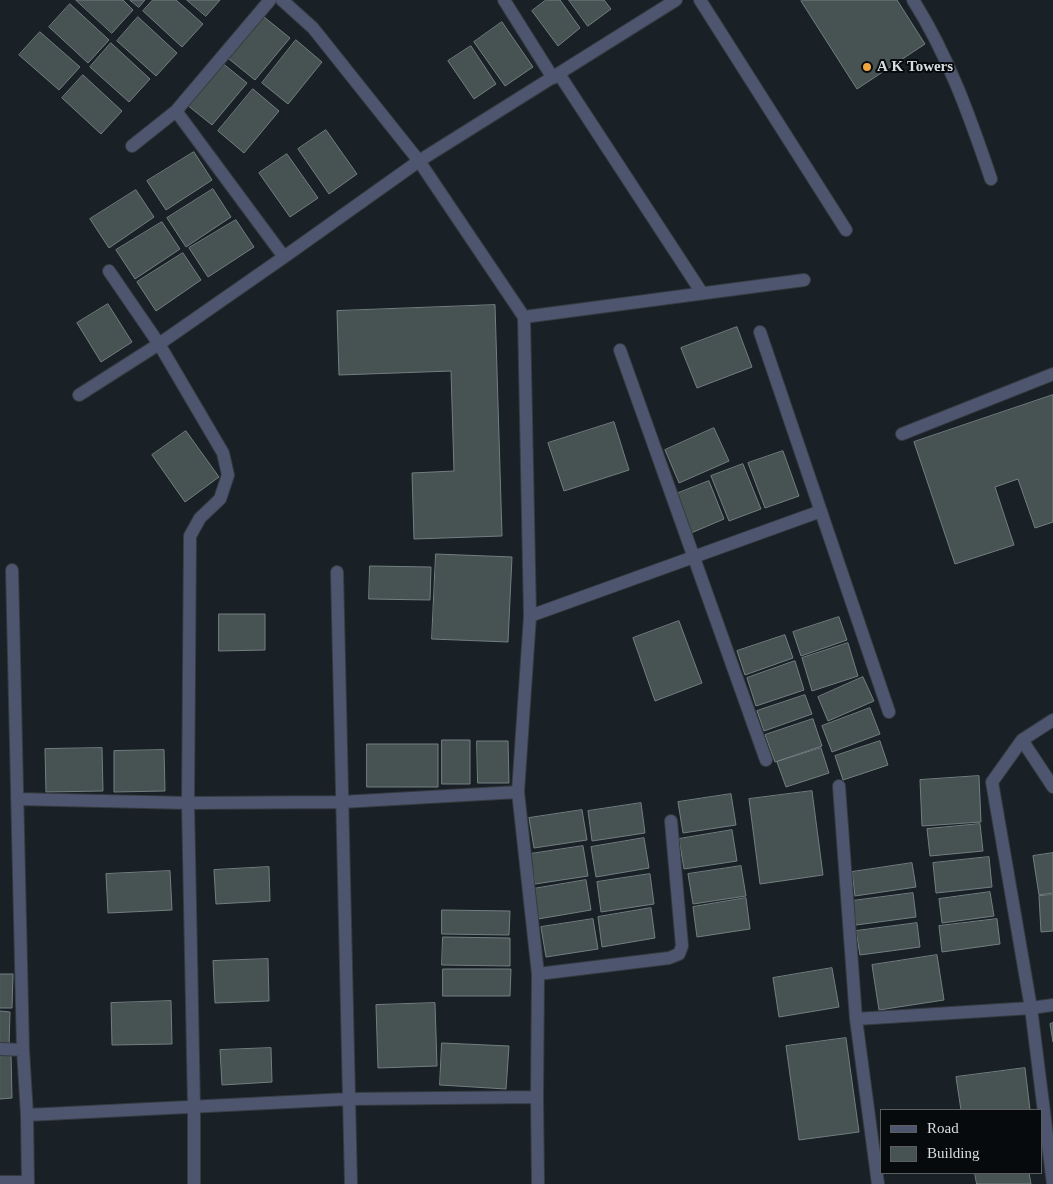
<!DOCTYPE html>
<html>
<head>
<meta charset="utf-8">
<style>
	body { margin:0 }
	#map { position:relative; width:1053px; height:1184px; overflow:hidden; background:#1a2126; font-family:"Times New Roman",serif }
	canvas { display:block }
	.legend { position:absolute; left:880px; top:1109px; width:162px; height:65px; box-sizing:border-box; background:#070a0c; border:1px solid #5b5e61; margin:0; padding:6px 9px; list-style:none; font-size:15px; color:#d8dde0 }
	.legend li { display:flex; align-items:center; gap:10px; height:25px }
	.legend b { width:25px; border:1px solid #5b5e61 }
</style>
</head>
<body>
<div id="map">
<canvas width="1053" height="1184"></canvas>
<ul class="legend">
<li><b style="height:6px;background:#4e566f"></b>Road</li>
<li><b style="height:14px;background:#475253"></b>Building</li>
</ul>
</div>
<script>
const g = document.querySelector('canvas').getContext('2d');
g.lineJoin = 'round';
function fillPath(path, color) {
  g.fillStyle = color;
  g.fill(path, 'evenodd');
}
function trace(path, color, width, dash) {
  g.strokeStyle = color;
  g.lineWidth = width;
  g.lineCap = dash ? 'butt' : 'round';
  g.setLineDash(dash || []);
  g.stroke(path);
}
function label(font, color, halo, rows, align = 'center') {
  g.font = font + ' "Times New Roman",serif';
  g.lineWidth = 4;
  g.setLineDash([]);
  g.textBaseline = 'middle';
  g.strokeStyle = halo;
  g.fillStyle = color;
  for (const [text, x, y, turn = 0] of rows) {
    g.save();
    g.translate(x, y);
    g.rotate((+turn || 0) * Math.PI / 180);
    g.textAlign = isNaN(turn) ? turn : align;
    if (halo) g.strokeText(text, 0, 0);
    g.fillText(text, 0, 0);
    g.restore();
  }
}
const building = new Path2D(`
	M 76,0 L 123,0 L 133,10 L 112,33 Z
	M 130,0 L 145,0 L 139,7 Z
	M 153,0 L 176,0 L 203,24 L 182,47 L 143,11 Z
	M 187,0 L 220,0 L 206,16 Z
	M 546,0 L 560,0 L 580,28 L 558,46 L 532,11 Z
	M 569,0 L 604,0 L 611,9 L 588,26 Z
	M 802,0 L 897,0 L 925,44 L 857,89 L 801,1 Z
	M 70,4 L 109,40 L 88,63 L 49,27 Z
	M 138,17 L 177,53 L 156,76 L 117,41 Z
	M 264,17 L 290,38 L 255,80 L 229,59 Z
	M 502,22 L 533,67 L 505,86 L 474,42 Z
	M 40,32 L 80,67 L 59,90 L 19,55 Z
	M 296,40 L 322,62 L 288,104 L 262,83 Z
	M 111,43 L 150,79 L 129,102 L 90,67 Z
	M 471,46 L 496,84 L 474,99 L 448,61 Z
	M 221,62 L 247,83 L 212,125 L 186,104 Z
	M 83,75 L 122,111 L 101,134 L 62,98 Z
	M 253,89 L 279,111 L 244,153 L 218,131 Z
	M 326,130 L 357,174 L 329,194 L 298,149 Z
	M 194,152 L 212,180 L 166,210 L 147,181 Z
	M 287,154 L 318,198 L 290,217 L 259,173 Z
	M 213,189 L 231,217 L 186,247 L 167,218 Z
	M 136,190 L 154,217 L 109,248 L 90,219 Z
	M 236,220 L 254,247 L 208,277 L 189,248 Z
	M 162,222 L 180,249 L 135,279 L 116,250 Z
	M 183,253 L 201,280 L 156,311 L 137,282 Z
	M 108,304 L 132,342 L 101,362 L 77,323 Z
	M 495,305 L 502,536 L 414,539 L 412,473 L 454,471 L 451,371 L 339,375 L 337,311 Z
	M 737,327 L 752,367 L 697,388 L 681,348 Z
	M 1053,395 L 1053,522 L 1035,528 L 1018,479 L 995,487 L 1014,545 L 955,564 L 914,442 Z
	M 614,422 L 629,470 L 564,491 L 548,443 Z
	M 714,428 L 729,461 L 679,483 L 665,450 Z
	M 186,431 L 219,477 L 185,502 L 152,455 Z
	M 783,451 L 799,496 L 765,508 L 748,463 Z
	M 743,464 L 761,509 L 729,521 L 711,476 Z
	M 709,481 L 724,519 L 691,533 L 676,494 Z
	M 436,554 L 512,557 L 508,642 L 432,639 Z
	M 370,566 L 431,567 L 430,600 L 369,599 Z
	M 219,614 L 265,614 L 265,650 L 219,651 Z
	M 839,617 L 847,640 L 801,656 L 793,632 Z
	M 679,621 L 702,683 L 655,701 L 633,638 Z
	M 785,635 L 793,658 L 745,675 L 737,651 Z
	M 848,643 L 858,676 L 812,691 L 802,658 Z
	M 795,661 L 804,690 L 756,706 L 747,678 Z
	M 863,677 L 874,701 L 828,721 L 818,697 Z
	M 805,695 L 812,714 L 764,731 L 757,711 Z
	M 870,708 L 880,734 L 832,752 L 822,726 Z
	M 813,719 L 822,746 L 775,762 L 765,735 Z
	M 442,740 L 470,740 L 470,784 L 442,784 Z
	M 477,741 L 508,741 L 509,783 L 478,783 Z
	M 880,741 L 888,765 L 843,780 L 835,756 Z
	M 367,744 L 438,744 L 438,787 L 367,787 Z
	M 102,748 L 103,791 L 46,792 L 45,749 Z
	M 821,748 L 829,773 L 786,787 L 777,762 Z
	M 164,750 L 165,791 L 114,792 L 114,751 Z
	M 979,776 L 981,822 L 922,826 L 920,780 Z
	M 812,791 L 823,875 L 760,884 L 749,799 Z
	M 731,794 L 736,825 L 683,833 L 678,802 Z
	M 641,803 L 645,833 L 592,841 L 588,811 Z
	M 582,810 L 587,840 L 534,848 L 529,818 Z
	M 980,824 L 983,851 L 930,856 L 927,829 Z
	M 732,830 L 737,861 L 684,869 L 679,839 Z
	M 644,838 L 649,868 L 596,877 L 591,847 Z
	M 583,846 L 588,876 L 535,884 L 530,854 Z
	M 1053,853 L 1053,893 L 1039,895 L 1033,856 Z
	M 989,857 L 992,887 L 936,893 L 933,863 Z
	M 912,863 L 916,887 L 855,896 L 852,872 Z
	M 741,866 L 746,896 L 693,904 L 688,874 Z
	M 269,867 L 270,901 L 216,904 L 214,870 Z
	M 170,871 L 172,910 L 108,913 L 106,874 Z
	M 650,874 L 654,904 L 601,912 L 597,882 Z
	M 586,880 L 591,910 L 538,919 L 533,889 Z
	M 990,892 L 994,916 L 942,923 L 939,899 Z
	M 913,893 L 916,917 L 856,925 L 852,901 Z
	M 1053,895 L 1053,931 L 1041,932 L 1039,896 Z
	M 746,898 L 750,929 L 697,937 L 693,907 Z
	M 651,908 L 655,938 L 602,947 L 598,917 Z
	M 442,910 L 510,911 L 509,935 L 442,934 Z
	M 593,919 L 598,949 L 546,957 L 541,927 Z
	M 997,919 L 1000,944 L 942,952 L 939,926 Z
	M 917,923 L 920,947 L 860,955 L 856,931 Z
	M 443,937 L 510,938 L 510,966 L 442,965 Z
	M 937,955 L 944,1000 L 879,1010 L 872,965 Z
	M 268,959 L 269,1001 L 215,1003 L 213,961 Z
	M 832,968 L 839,1007 L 779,1017 L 773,978 Z
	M 443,969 L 511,969 L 510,996 L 443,996 Z
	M 0,974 L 13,974 L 12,1008 L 0,1008 Z
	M 171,1001 L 172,1044 L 112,1045 L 111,1003 Z
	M 435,1003 L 437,1066 L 378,1068 L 376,1005 Z
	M 0,1011 L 10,1012 L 9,1047 L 0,1046 Z
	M 1053,1023 L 1053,1042 L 1050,1024 Z
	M 846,1038 L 859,1132 L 799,1140 L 786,1046 Z
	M 442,1043 L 509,1046 L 506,1089 L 440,1085 Z
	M 271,1048 L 272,1082 L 222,1085 L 220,1050 Z
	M 0,1054 L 11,1054 L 12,1098 L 0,1099 Z
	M 1025,1068 L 1030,1110 L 961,1110 L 956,1077 Z
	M 975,1173 L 1029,1173 L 1031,1184 L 977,1184 Z`);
fillPath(building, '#475253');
trace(building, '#727e80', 1);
const street = new Path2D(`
	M 270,0 L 176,111 L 284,257
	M 282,0 L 313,28 L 419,161 L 524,317 L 530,616 L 518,792 L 538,974 L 537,1097 L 538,1184
	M 504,0 L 553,78
	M 700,0 L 846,230
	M 913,0 C 948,55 970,117 991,179
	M 559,74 L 702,293
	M 132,146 L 176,111
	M 109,271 L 159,344 L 223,453 L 228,475 L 220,499 L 200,518 L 190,536 L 188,803 L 194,1107 L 194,1184
	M 524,317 L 804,280
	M 760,332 L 889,712
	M 620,350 L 766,760
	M 79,395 L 159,344 L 284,257 L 419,161 L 676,0
	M 902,434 L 1053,374
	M 12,570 L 23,1050 L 27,1115 L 28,1184
	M 337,572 L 351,1184
	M 530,616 L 821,511
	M 1053,720 L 1022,740 L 992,782 L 1031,1008 L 1053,1184
	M 1022,740 L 1053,787
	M 839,786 L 856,1019 L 878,1184
	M 17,799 L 188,803 L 342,802 L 518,792
	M 538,974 L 669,958 L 679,954 L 682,946 L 671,821
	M 856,1019 L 1031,1008 L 1053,1005
	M 0,1049 L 23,1050
	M 27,1115 L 349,1099 L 537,1097
	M 0,1182 L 28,1182`);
trace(street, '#353b40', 14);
trace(street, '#4e566f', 12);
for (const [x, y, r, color] of [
	[867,67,5,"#f0a63e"]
]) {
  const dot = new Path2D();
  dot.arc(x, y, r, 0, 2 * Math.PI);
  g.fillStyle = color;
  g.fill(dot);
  trace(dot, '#070a0c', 2);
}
label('bold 15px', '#d8dde0', '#070a0c', [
	["A K Towers",877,67]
], 'left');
</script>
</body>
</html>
